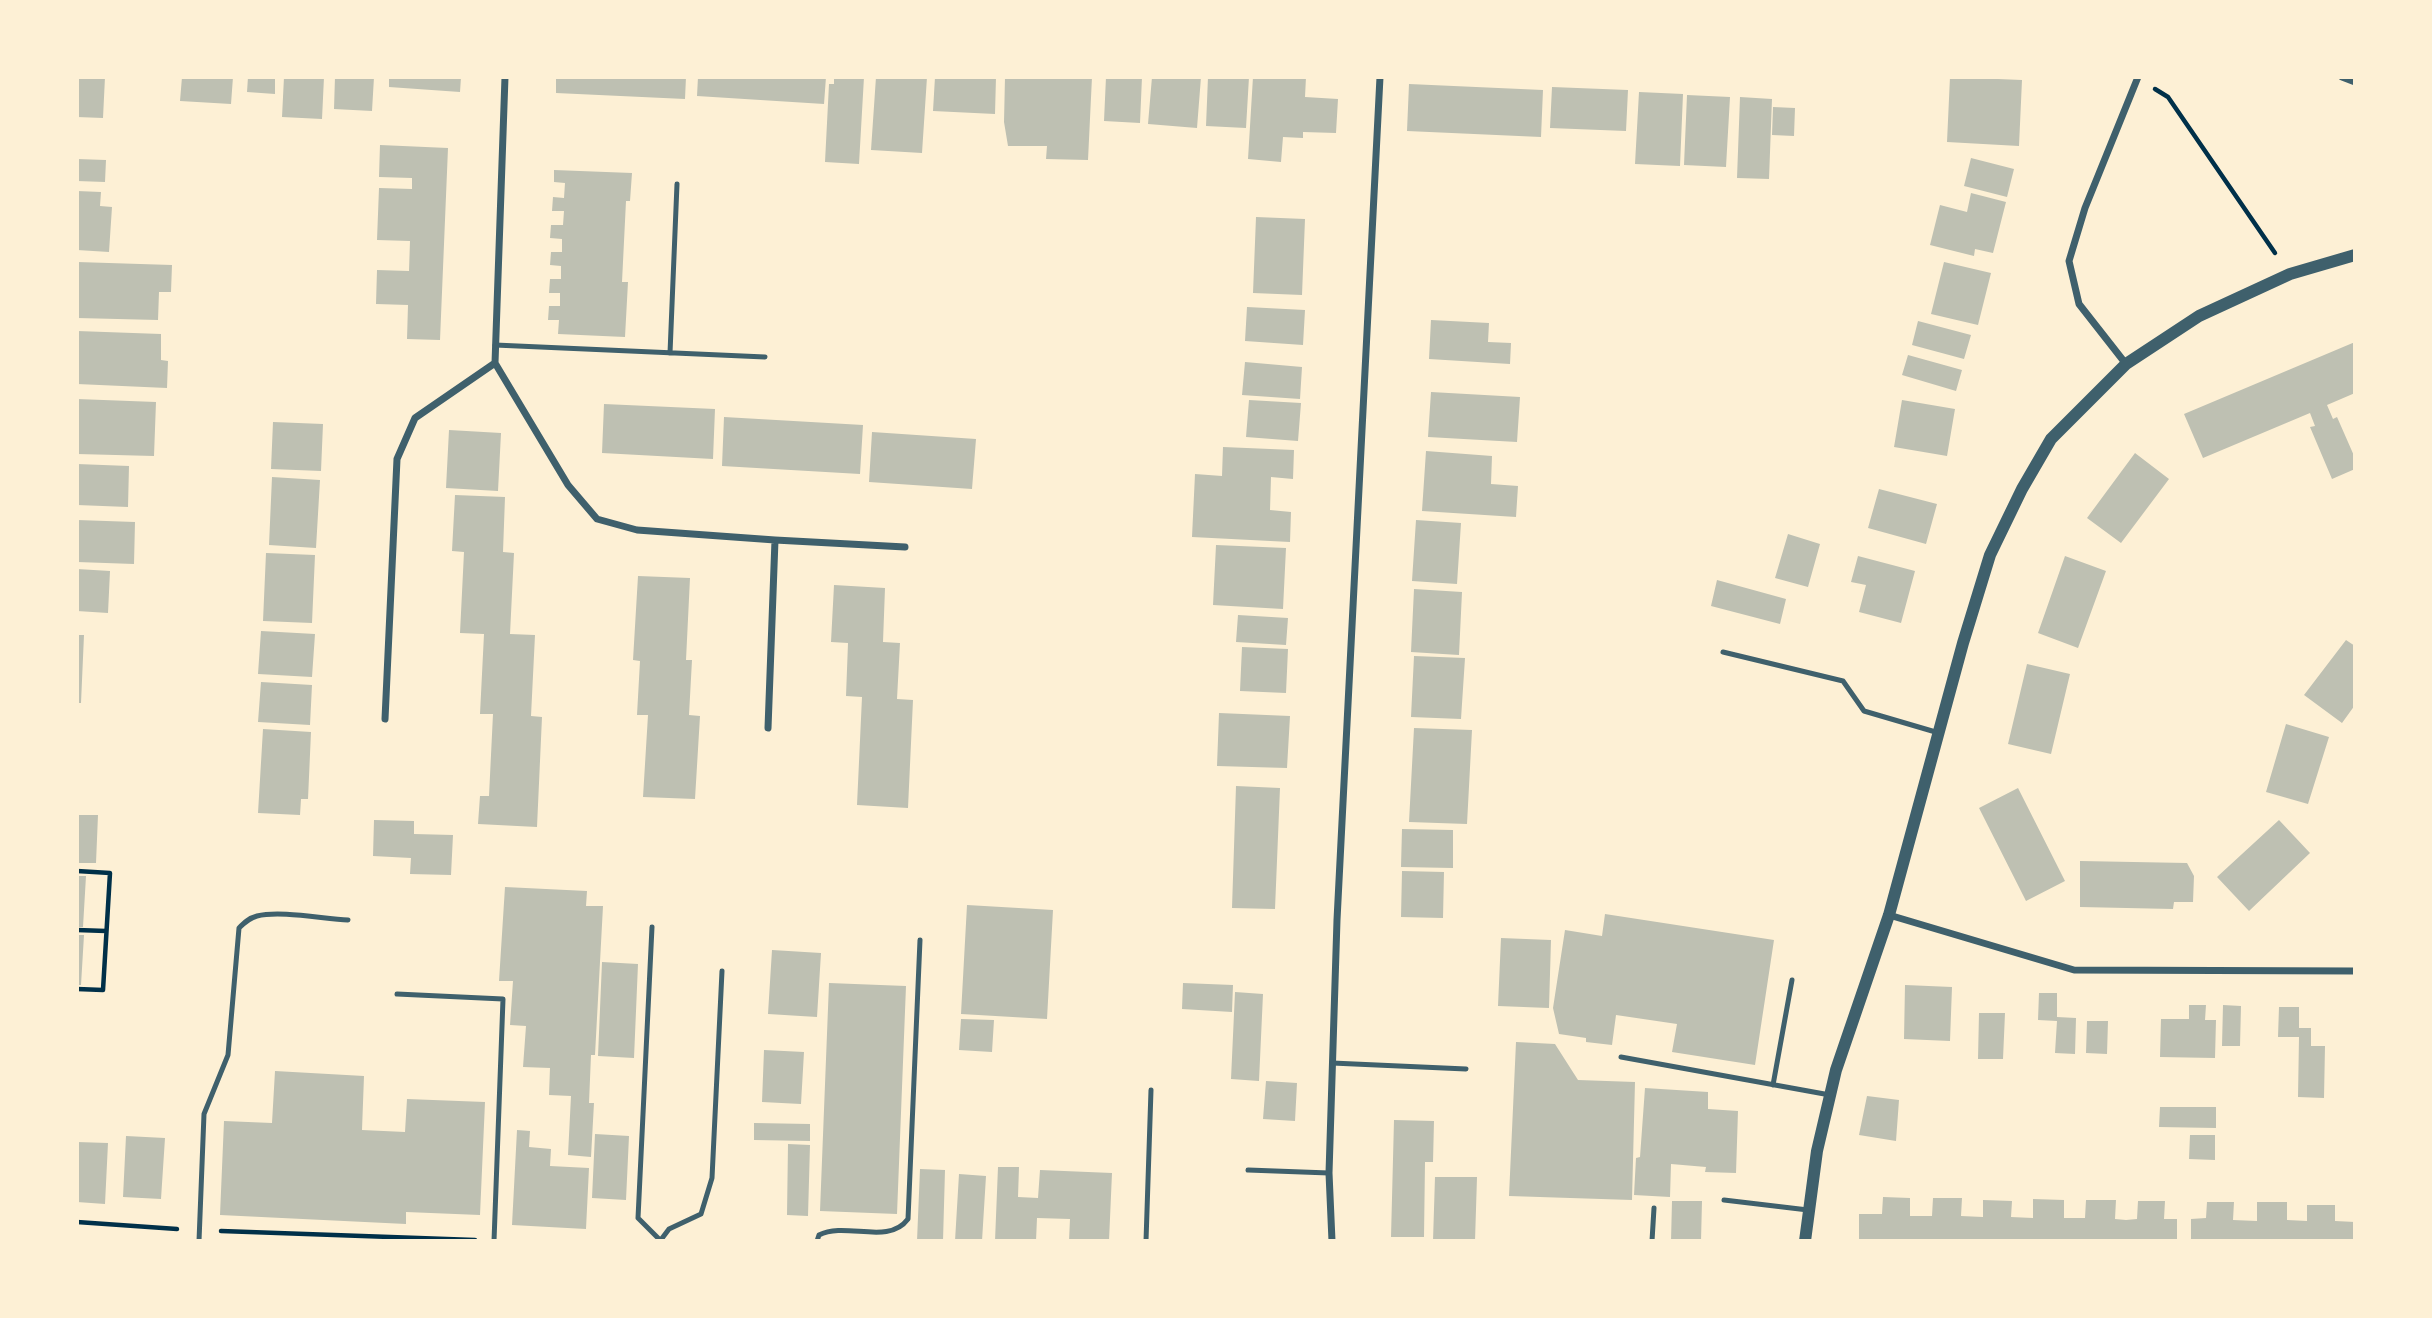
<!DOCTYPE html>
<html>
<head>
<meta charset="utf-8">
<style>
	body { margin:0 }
	#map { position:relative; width:2432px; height:1318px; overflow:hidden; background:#fdf0d5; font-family:"Roboto Serif",serif }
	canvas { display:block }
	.frame { position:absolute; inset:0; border:79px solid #fdf0d5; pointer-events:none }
</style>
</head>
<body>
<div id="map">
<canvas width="2432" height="1318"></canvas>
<div class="frame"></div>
</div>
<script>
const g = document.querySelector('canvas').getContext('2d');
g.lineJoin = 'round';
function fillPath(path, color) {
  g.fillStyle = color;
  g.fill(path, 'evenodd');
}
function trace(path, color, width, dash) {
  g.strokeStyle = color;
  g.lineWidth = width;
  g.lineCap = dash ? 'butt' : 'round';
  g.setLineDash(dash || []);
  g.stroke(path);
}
fillPath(new Path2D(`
	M 77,77 L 105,77 L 103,118 L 77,117 Z
	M 182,77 L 233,77 L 231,104 L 180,101 Z
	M 248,77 L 275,77 L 275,94 L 247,92 Z
	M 284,77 L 324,77 L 322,119 L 282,117 Z
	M 335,77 L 374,77 L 372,111 L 334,109 Z
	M 389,77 L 461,77 L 460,92 L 389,87 Z
	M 556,77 L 686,77 L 685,99 L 556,93 Z
	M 698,77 L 826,77 L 824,104 L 697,96 Z
	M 834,77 L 864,77 L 859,164 L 825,162 L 829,84 L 834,84 Z
	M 876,77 L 927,77 L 922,153 L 871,150 Z
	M 935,77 L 996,77 L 995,114 L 933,111 Z
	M 1005,77 L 1092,77 L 1088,160 L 1046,159 L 1047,146 L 1008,146 L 1004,122 Z
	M 1106,77 L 1142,77 L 1140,123 L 1104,121 Z
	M 1152,77 L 1201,77 L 1197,128 L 1148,124 Z
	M 1208,77 L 1249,77 L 1246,128 L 1206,126 Z
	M 1253,77 L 1306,77 L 1305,97 L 1338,99 L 1336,133 L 1303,132 L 1303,138 L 1283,137 L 1281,162 L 1248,159 Z
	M 1950,77 L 2022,80 L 2019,146 L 1947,142 Z
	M 1409,84 L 1543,90 L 1541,137 L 1407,131 Z
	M 1552,87 L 1628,90 L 1626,131 L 1550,128 Z
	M 1639,92 L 1683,94 L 1680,166 L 1635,164 Z
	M 1687,95 L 1730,97 L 1726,167 L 1684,165 Z
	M 1740,97 L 1772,99 L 1769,179 L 1737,178 Z
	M 1773,107 L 1795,108 L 1794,136 L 1772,135 Z
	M 380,145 L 448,148 L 440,340 L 407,339 L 408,305 L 376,304 L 377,270 L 409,271 L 410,241 L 377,240 L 379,188 L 412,189 L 412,178 L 379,177 Z
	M 1971,158 L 2014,169 L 2007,197 L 1964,186 Z
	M 77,159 L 106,160 L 105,182 L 77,181 Z
	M 554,170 L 632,173 L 630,201 L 626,201 L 622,282 L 628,282 L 625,337 L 558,334 L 559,320 L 548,320 L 549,306 L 560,306 L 560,293 L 549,293 L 550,279 L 561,279 L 561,266 L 550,265 L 551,252 L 562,252 L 562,239 L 550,238 L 551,225 L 563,225 L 564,211 L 552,211 L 553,197 L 564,198 L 565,183 L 554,182 Z
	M 77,191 L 101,192 L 100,206 L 112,207 L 109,252 L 77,250 Z
	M 1971,193 L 2006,202 L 1993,253 L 1975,249 L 1974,256 L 1930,245 L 1940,205 L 1967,212 Z
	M 1256,217 L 1305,219 L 1302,295 L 1253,293 Z
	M 77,262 L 172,265 L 171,292 L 159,292 L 158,320 L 77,318 Z
	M 1944,262 L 1991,273 L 1978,325 L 1931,314 Z
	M 1247,307 L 1305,310 L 1303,345 L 1245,341 Z
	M 1431,320 L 1489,323 L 1488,342 L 1511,343 L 1510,364 L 1429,359 Z
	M 1918,321 L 1971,335 L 1964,359 L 1912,345 Z
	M 77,331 L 161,334 L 161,360 L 168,361 L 167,388 L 77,384 Z
	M 2355,342 L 2355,393 L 2327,405 L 2333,419 L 2337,417 L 2355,458 L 2355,469 L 2332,479 L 2310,427 L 2315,426 L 2310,413 L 2203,458 L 2184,414 Z
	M 1908,355 L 1962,370 L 1956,391 L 1902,375 Z
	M 1245,362 L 1302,367 L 1300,399 L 1242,395 Z
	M 1431,392 L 1520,397 L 1517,442 L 1428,437 Z
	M 77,399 L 156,402 L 154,456 L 77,454 Z
	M 1249,400 L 1301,403 L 1298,441 L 1246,437 Z
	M 1902,400 L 1955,409 L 1947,456 L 1894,447 Z
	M 604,404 L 715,409 L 713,459 L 602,453 Z
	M 724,417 L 863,425 L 860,474 L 722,466 Z
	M 273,422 L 323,424 L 321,471 L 271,469 Z
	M 449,430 L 501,433 L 498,491 L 446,488 Z
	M 872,432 L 976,439 L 972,489 L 869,482 Z
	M 1223,447 L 1294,450 L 1293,479 L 1271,477 L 1270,510 L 1291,512 L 1290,542 L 1192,537 L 1195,474 L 1222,476 Z
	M 1426,451 L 1492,456 L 1491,484 L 1518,486 L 1516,517 L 1422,511 Z
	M 2135,453 L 2169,479 L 2121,543 L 2087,518 Z
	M 77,464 L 129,466 L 128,507 L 77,505 Z
	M 272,477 L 320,480 L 316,548 L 269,545 Z
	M 1879,489 L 1937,504 L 1926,544 L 1868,528 Z
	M 455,495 L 505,497 L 503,552 L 514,553 L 510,634 L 535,635 L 531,716 L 542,717 L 537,827 L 478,824 L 480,796 L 489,796 L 493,714 L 480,714 L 484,634 L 460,633 L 464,552 L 452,551 Z
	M 77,520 L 135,522 L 134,564 L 77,562 Z
	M 1416,520 L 1461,523 L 1457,584 L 1412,581 Z
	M 1788,534 L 1820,544 L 1808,587 L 1775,578 Z
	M 1216,545 L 1286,548 L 1283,609 L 1213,605 Z
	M 266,553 L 315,555 L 312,623 L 263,621 Z
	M 1858,556 L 1915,571 L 1901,623 L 1859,612 L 1866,585 L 1851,582 Z
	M 2065,556 L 2106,571 L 2078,648 L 2038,633 Z
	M 77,569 L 110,571 L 108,613 L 77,611 Z
	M 638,576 L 690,578 L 686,660 L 692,660 L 689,715 L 700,716 L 695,799 L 643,797 L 648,715 L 637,715 L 640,661 L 633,660 Z
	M 1717,580 L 1786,599 L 1780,624 L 1711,606 Z
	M 834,585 L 885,588 L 883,642 L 900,643 L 897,699 L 913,700 L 908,808 L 857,805 L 862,697 L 846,696 L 848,643 L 831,642 Z
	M 1414,589 L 1462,592 L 1459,655 L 1411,652 Z
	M 1238,615 L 1288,618 L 1286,645 L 1236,642 Z
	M 261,631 L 315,634 L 312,677 L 258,674 Z
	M 77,635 L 84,635 L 81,703 L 77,703 Z
	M 2346,640 L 2355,646 L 2355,705 L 2342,723 L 2304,695 Z
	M 1242,647 L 1288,649 L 1286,693 L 1240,691 Z
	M 1414,656 L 1465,658 L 1461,719 L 1411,717 Z
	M 2027,664 L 2070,674 L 2051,754 L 2008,744 Z
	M 261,682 L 312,685 L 310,725 L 258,722 Z
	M 1219,713 L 1290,716 L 1287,768 L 1217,766 Z
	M 2286,724 L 2329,737 L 2308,804 L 2266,792 Z
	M 1414,728 L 1472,730 L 1467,824 L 1409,822 Z
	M 263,729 L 311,732 L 308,799 L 301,799 L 300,815 L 258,813 Z
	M 1236,786 L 1280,788 L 1275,909 L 1232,908 Z
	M 2018,788 L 2065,881 L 2026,901 L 1979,808 Z
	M 77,815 L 98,815 L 96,863 L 77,863 Z
	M 374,820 L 414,821 L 414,834 L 453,835 L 451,875 L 410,874 L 411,858 L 373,856 Z
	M 2279,820 L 2310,853 L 2249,911 L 2217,877 Z
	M 1402,829 L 1453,830 L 1453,868 L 1401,867 Z
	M 2080,861 L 2187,863 L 2194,876 L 2193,902 L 2174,902 L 2173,909 L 2080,907 Z
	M 1402,871 L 1444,872 L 1443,918 L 1401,917 Z
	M 77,876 L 86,876 L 83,927 L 77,927 Z
	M 505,887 L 587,891 L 586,906 L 603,906 L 595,1055 L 591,1055 L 589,1103 L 594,1103 L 591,1157 L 568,1155 L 571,1096 L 549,1095 L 550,1068 L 523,1067 L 526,1026 L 510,1025 L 513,981 L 499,981 Z
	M 967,905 L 1053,910 L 1047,1019 L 961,1014 Z
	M 1605,914 L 1774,940 L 1755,1065 L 1672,1052 L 1677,1024 L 1616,1015 L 1612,1045 L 1586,1042 L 1586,1038 L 1559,1034 L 1553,1008 L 1565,930 L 1602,936 Z
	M 77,935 L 84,935 L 81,985 L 77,985 Z
	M 1501,938 L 1551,940 L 1549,1008 L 1498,1006 Z
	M 772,950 L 821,953 L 817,1017 L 768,1014 Z
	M 602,962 L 638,964 L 634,1058 L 598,1056 Z
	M 829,983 L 906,986 L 897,1214 L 820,1211 Z
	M 1183,983 L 1233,985 L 1232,1012 L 1182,1009 Z
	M 1905,985 L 1952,987 L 1950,1041 L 1904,1039 Z
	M 1235,992 L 1263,994 L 1259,1081 L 1231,1079 Z
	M 2039,993 L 2057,993 L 2057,1017 L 2076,1018 L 2075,1054 L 2055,1053 L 2057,1021 L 2038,1020 Z
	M 2189,1005 L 2206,1005 L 2205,1020 L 2216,1020 L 2215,1058 L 2160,1057 L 2161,1019 L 2189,1019 Z
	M 2223,1005 L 2241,1006 L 2240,1046 L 2222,1046 Z
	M 2279,1007 L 2299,1007 L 2299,1028 L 2311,1028 L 2311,1046 L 2325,1046 L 2324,1098 L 2298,1097 L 2299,1037 L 2278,1037 Z
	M 1979,1013 L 2005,1013 L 2003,1059 L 1978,1059 Z
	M 961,1019 L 994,1020 L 992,1052 L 959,1050 Z
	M 2087,1021 L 2108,1021 L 2107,1054 L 2086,1053 Z
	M 1516,1042 L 1555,1044 L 1578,1080 L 1635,1082 L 1632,1200 L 1509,1196 Z
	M 764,1050 L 804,1052 L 801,1104 L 762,1102 Z
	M 275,1071 L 364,1076 L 362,1130 L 405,1132 L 407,1099 L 485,1102 L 480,1215 L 406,1212 L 406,1224 L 220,1215 L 224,1121 L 272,1123 Z
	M 1266,1081 L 1297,1083 L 1295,1121 L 1263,1119 Z
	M 1645,1088 L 1708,1092 L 1708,1109 L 1738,1111 L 1736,1173 L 1705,1172 L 1706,1167 L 1671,1164 L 1670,1197 L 1634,1195 L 1636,1158 L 1640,1157 Z
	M 1867,1096 L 1899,1100 L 1896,1141 L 1859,1135 Z
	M 2160,1107 L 2216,1107 L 2216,1128 L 2159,1127 Z
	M 1394,1120 L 1434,1121 L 1433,1162 L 1425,1162 L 1424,1237 L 1391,1237 Z
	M 754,1123 L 810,1124 L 810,1141 L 754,1140 Z
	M 517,1130 L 530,1131 L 529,1147 L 551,1149 L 550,1166 L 589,1168 L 586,1229 L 512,1225 Z
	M 595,1134 L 629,1136 L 626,1200 L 592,1198 Z
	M 2190,1135 L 2215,1135 L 2215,1160 L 2189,1159 Z
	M 126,1136 L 165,1138 L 161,1199 L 123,1197 Z
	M 77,1142 L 108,1143 L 105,1204 L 77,1202 Z
	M 788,1144 L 810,1145 L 808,1216 L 787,1215 Z
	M 998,1167 L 1019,1167 L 1018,1197 L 1038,1198 L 1040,1170 L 1112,1173 L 1109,1241 L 1069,1241 L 1070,1219 L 1037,1218 L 1036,1241 L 995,1241 Z
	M 920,1169 L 945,1170 L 943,1241 L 917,1241 Z
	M 959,1174 L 986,1176 L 982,1241 L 955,1241 Z
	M 1435,1177 L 1477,1177 L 1475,1241 L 1433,1241 Z
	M 1883,1197 L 1910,1198 L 1910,1216 L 1932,1216 L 1933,1198 L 1962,1198 L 1961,1216 L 1983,1217 L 1983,1200 L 2012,1201 L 2011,1217 L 2033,1218 L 2033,1199 L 2064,1200 L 2064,1218 L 2085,1218 L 2086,1200 L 2116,1200 L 2115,1219 L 2126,1220 L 2137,1219 L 2138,1201 L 2165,1201 L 2164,1219 L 2177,1219 L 2177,1241 L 1859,1241 L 1859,1214 L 1882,1214 Z
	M 1672,1201 L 1702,1201 L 1701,1241 L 1671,1241 Z
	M 2207,1202 L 2234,1202 L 2233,1220 L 2257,1221 L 2257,1202 L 2287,1202 L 2287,1220 L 2307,1221 L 2307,1205 L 2335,1205 L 2335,1221 L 2355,1222 L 2355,1241 L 2191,1241 L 2191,1219 L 2206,1218 Z`), '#bec0b2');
trace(new Path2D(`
	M 2155,89 L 2168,97 L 2275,253
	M 77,871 L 110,873 L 103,990 L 77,989
	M 77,930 L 106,931
	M 77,1222 L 177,1229
	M 221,1231 L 475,1240`), '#003049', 4.5);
trace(new Path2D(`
	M 495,345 L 765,357
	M 670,353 L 677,184
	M 1723,652 L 1843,681 L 1864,711 L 1939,733
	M 652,927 L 638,1218 L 660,1240
	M 397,994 L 503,999 L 494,1241
	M 1621,1057 L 1830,1095
	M 1332,1063 L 1466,1069
	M 1773,1085 L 1792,980
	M 1248,1170 L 1329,1173
	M 1724,1200 L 1808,1210
	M 199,1241 L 204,1114 L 228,1055 L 239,928 C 244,923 249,918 257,916 C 280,910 324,919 348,920
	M 660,1241 L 669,1229 L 701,1214 L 712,1178 L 722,971
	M 817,1241 L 819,1235 C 846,1221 888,1246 908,1219 L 920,940
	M 1146,1241 L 1151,1090
	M 1652,1241 L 1654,1208`), '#3f606c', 5);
trace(new Path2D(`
	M 505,77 L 495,363 L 568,485 L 597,519 L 637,530 L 775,540 L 905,547
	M 2342,77 L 2355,82
	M 2126,364 L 2079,304 L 2069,261 L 2085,208 L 2138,77
	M 385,719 L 397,459 L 415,418 L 495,363
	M 768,728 L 775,540
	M 1889,915 L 2074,970 L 2355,971
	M 1332,1241 L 1329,1173 L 1337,920 L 1380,77`), '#3f606c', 7);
trace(new Path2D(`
	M 1805,1241 L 1817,1151 L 1836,1070 L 1889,915 L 1963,643 L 1990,555 L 2022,489 L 2051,439 L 2126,364 L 2199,316 L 2290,274 L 2355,255`), '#3f606c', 12);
</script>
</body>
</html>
